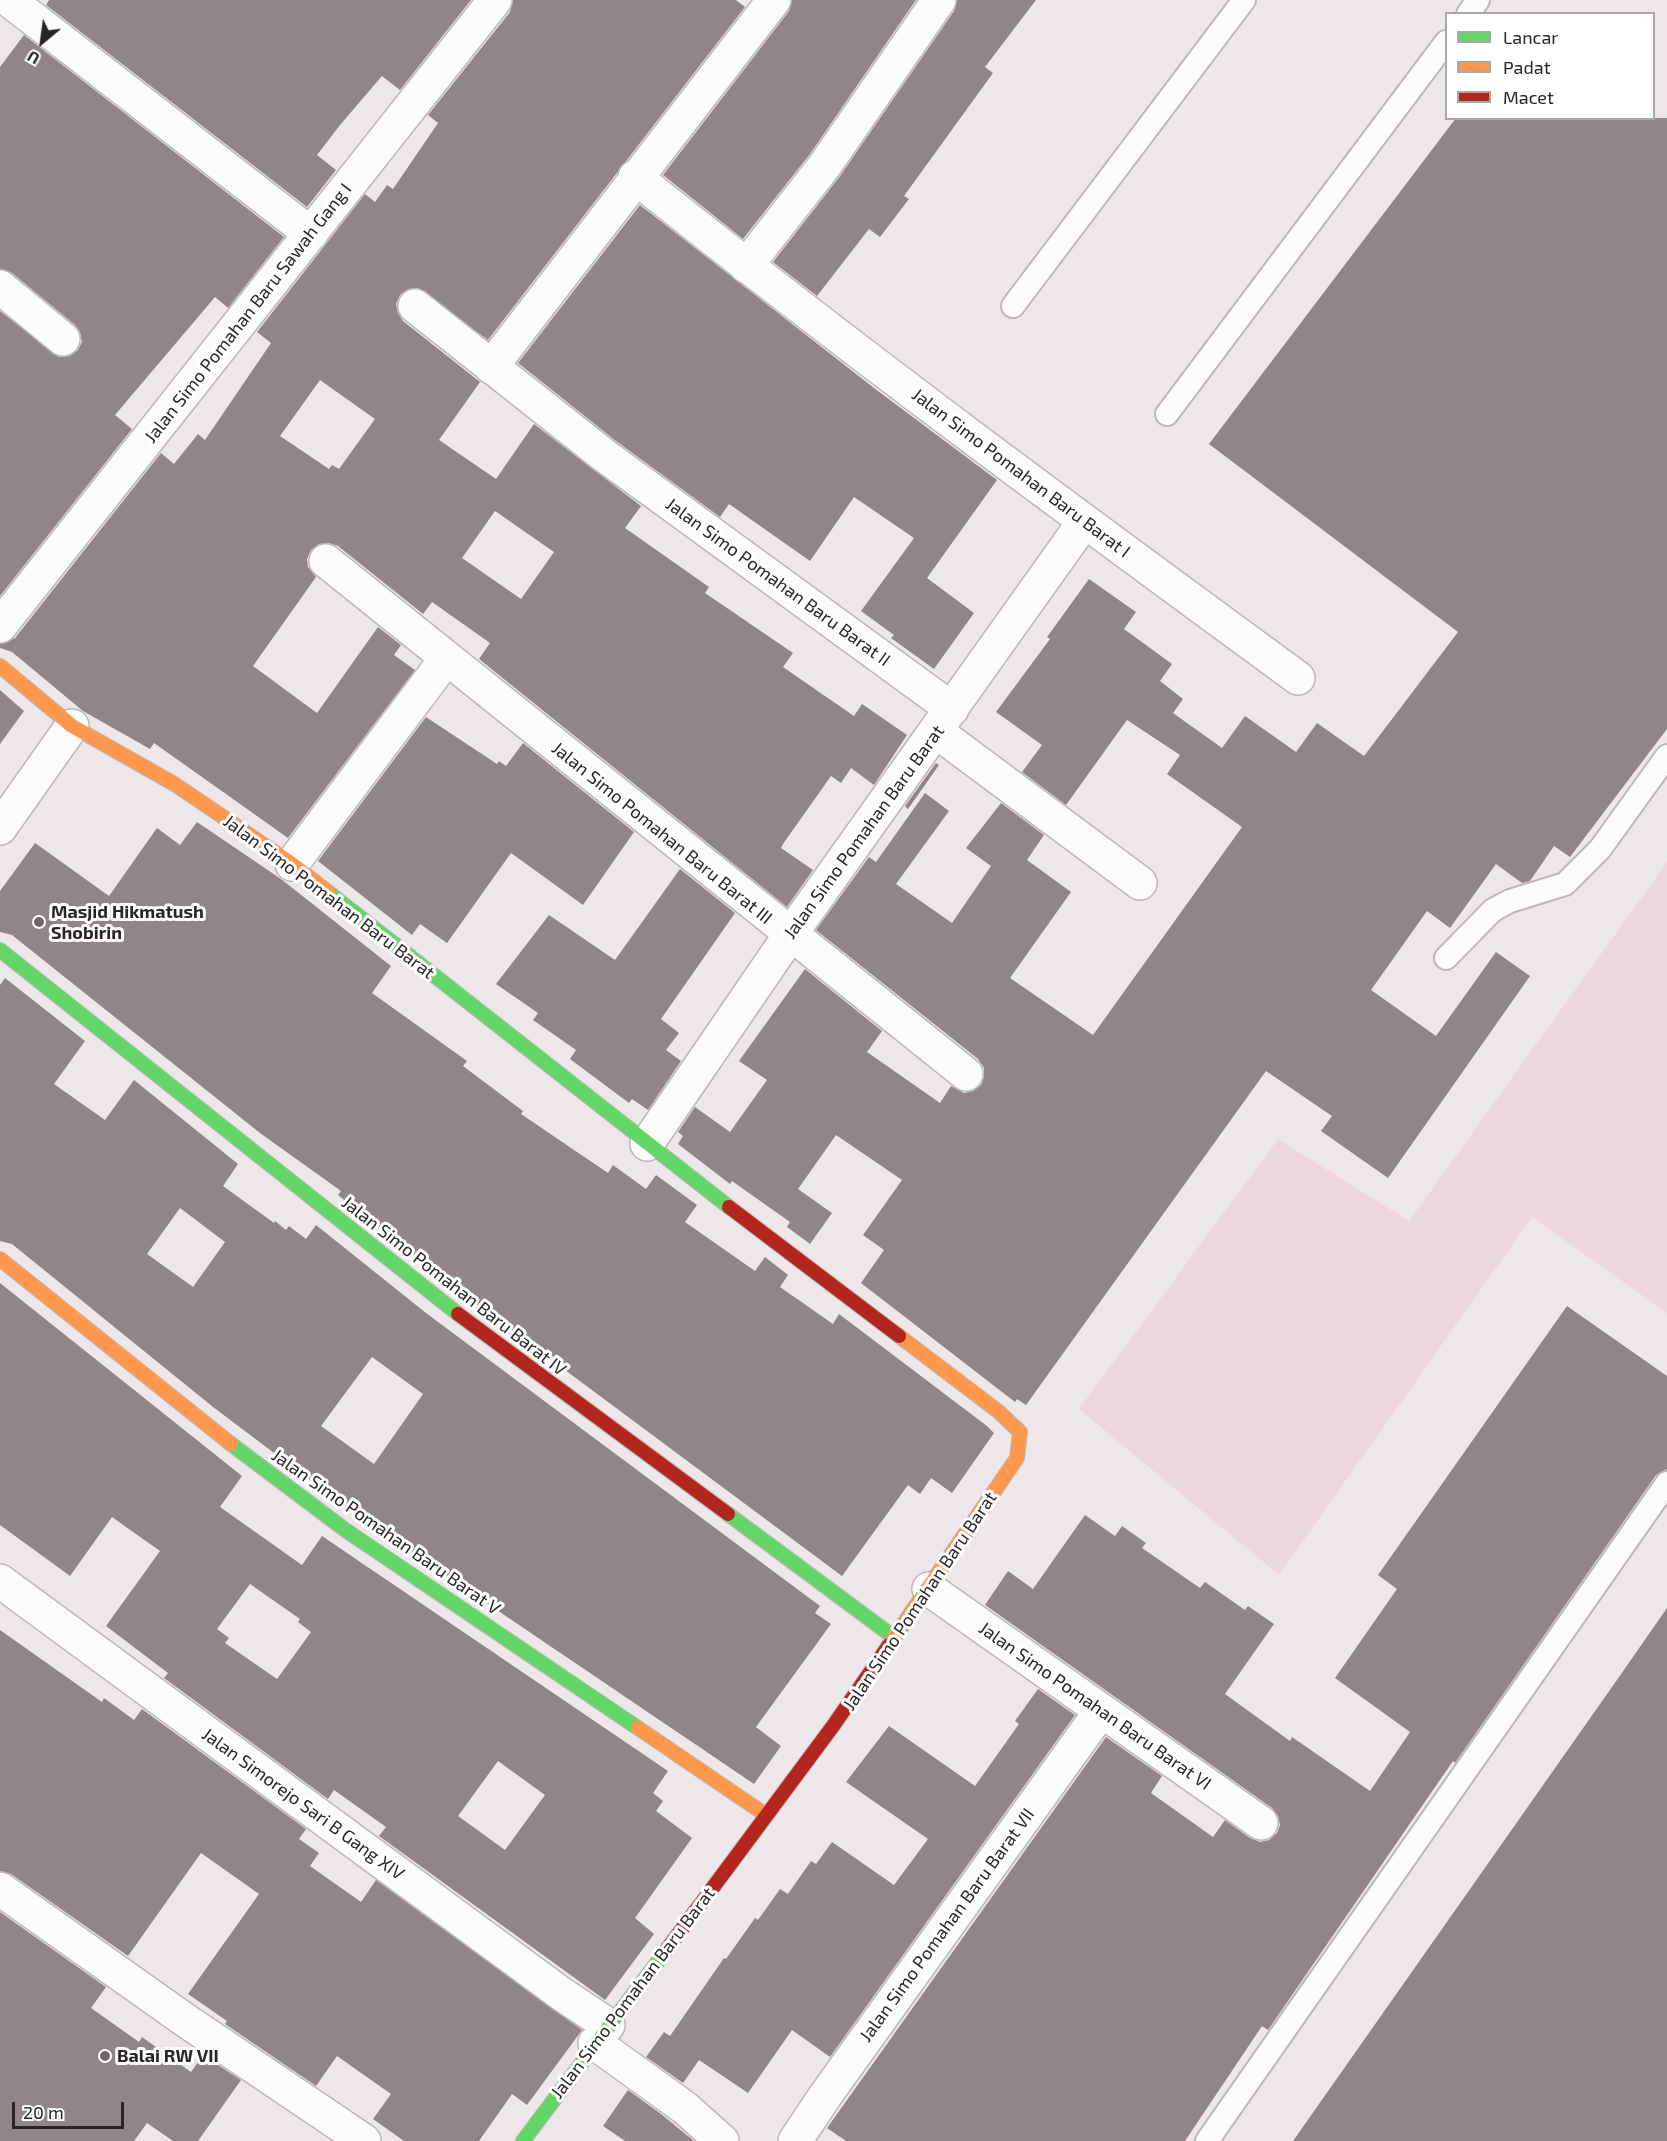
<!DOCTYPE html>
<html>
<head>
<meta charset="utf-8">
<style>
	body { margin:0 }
	#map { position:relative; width:1667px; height:2141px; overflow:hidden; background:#eee7e9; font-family:"Exo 2",sans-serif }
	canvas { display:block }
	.legend { position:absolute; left:1445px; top:12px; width:210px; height:108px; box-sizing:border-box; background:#fff; border:2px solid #a9a7a8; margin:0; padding:8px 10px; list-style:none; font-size:18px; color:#292426 }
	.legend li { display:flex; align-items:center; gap:12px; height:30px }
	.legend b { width:30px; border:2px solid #a9a7a8 }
	.north { position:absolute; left:12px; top:12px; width:60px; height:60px; -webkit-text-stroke:4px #fff; paint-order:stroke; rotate:209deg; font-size:16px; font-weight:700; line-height:24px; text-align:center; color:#292426 }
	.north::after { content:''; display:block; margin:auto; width:21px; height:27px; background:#292426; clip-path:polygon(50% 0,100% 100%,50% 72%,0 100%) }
	.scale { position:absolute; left:12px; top:2102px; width:112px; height:27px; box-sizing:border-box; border:3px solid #292426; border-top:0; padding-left:8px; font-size:18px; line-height:21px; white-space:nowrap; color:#292426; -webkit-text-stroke:4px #fff; paint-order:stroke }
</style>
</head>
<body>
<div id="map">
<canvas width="1667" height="2141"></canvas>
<ul class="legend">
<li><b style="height:8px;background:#63d668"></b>Lancar</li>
<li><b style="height:8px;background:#ff974d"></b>Padat</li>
<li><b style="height:8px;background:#b3261e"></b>Macet</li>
</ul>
<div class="north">U</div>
<div class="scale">20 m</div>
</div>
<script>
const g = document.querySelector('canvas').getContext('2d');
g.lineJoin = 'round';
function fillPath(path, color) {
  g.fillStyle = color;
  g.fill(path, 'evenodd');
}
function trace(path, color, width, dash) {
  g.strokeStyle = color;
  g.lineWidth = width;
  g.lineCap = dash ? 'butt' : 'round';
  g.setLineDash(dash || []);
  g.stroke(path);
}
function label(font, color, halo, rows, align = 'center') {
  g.font = font + ' "Exo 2",sans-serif';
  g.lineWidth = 6;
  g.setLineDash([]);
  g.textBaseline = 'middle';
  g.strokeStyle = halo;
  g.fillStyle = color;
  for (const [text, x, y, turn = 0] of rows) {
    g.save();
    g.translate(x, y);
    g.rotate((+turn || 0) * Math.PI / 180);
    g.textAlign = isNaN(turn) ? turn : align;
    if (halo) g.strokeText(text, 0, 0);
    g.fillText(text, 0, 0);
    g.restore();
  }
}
fillPath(new Path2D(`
	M 1667,862 L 1667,1313 L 1532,1217 L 1279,1575 L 1079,1409 L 1278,1139 L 1409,1221 Z`), '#edd7df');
fillPath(new Path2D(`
	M 49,0 L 471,0 L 400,90 L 382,76 L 340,125 L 317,155 L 336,170 L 307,207 L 46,5 Z
	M 513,0 L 736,0 L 745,7 L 488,340 L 418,288 L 408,289 L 400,295 L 396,304 L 398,313 L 403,321 L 480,382 L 439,440 L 496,479 L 534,424 L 641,506 L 625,528 L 709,587 L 705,593 L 793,653 L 783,667 L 854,716 L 862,704 L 907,735 L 874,785 L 851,768 L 841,783 L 831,776 L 783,844 L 781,848 L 813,870 L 787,907 L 479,659 L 490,643 L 432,602 L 423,614 L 338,546 L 329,543 L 319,544 L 311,550 L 307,559 L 308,567 L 316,577 L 253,666 L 317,713 L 378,627 L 401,645 L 394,655 L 415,670 L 288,838 L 154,743 L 150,749 L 83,711 L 12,652 L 0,648 L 0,644 L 15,638 L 161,453 L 174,464 L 198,434 L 205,440 L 271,343 L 257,332 L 365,194 L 375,202 L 387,185 L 393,189 L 438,123 L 428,115 L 510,12 ZM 320,380 L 375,419 L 339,469 L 332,465 L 329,469 L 280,436 ZM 495,511 L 554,552 L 521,599 L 462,558 Z
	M 792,0 L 916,0 L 810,154 L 743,239 L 663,175 L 789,11 Z
	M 957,0 L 1036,0 L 985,67 L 993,73 L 904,196 L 909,199 L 880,237 L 869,229 L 817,296 L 773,262 L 840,176 L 954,11 Z
	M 24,35 L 284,237 L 228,308 L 215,297 L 115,415 L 132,429 L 0,596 L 0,311 L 59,357 L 70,356 L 78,350 L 82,342 L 80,332 L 75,325 L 12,273 L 0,269 L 0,67 Z
	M 1456,118 L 1667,118 L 1667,729 L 1570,857 L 1554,846 L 1530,881 L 1522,883 L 1496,864 L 1450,928 L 1427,911 L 1371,990 L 1436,1036 L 1496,952 L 1530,976 L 1388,1178 L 1321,1131 L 1332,1116 L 1266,1071 L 1026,1405 L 1017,1399 L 1015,1402 L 861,1283 L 884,1250 L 863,1235 L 902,1180 L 836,1135 L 798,1189 L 832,1213 L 810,1244 L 787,1227 L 790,1222 L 732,1181 L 730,1184 L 678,1144 L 683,1136 L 678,1132 L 695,1107 L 730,1132 L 767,1080 L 739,1061 L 805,969 L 882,1031 L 867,1052 L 940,1103 L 951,1086 L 964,1093 L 973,1091 L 981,1085 L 984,1077 L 984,1068 L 978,1059 L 816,930 L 869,857 L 876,862 L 925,793 L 949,811 L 896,884 L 952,923 L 991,866 L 966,848 L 1001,803 L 1044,835 L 1027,860 L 1071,892 L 1010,978 L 1093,1035 L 1242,827 L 1167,774 L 1180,755 L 1127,720 L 1066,805 L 1022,772 L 1042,745 L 996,712 L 1050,639 L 1047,637 L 1089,579 L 1136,612 L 1124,629 L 1172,664 L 1160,681 L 1183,699 L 1173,713 L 1222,748 L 1245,716 L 1296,752 L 1317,723 L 1364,756 L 1458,632 L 1209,444 Z
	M 640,205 L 874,388 L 997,480 L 927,578 L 974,613 L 934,669 L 891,638 L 894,635 L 861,611 L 914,538 L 854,497 L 810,561 L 729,504 L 720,517 L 616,441 L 518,363 Z
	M 0,690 L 24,711 L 0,744 Z
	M 426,717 L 497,764 L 499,761 L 506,766 L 523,743 L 634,832 L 583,905 L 511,853 L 447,943 L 420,924 L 412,935 L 318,861 Z
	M 936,763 L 939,765 L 908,809 L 905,806 Z
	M 197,822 L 281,879 L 391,966 L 372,993 L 467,1061 L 463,1066 L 523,1111 L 521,1114 L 608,1173 L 613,1165 L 646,1189 L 656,1175 L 697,1205 L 685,1222 L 755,1271 L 765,1257 L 788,1275 L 780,1287 L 833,1324 L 839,1314 L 987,1426 L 994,1433 L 952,1493 L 931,1478 L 920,1494 L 908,1485 L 842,1576 L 448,1283 L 338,1195 L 341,1191 L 260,1133 L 12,935 L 0,932 L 0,891 L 35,843 L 109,896 L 157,828 L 180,845 Z
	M 680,869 L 735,913 L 661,1019 L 679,1033 L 666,1050 L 681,1061 L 648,1110 L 632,1099 L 629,1103 L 570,1059 L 576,1050 L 533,1020 L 538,1013 L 496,984 L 549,915 L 615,960 Z
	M 5,978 L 85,1041 L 54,1084 L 105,1120 L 134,1080 L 238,1164 L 223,1186 L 274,1223 L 275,1221 L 286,1230 L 289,1226 L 306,1239 L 316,1225 L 426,1313 L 820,1606 L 815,1613 L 831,1624 L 756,1727 L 781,1746 L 754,1784 L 355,1514 L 213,1407 L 12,1244 L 0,1241 L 0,985 ZM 180,1208 L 225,1242 L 193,1287 L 147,1254 ZM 372,1357 L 423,1394 L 374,1464 L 321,1426 Z
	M 0,1283 L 242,1476 L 220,1507 L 302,1565 L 322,1536 L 668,1771 L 653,1793 L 663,1801 L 656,1811 L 692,1838 L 635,1918 L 654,1934 L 605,2000 L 379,1836 L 386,1827 L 334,1790 L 328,1799 L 164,1678 L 168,1673 L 106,1626 L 160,1551 L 112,1517 L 70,1576 L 0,1525 ZM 250,1584 L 300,1619 L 298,1622 L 311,1632 L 277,1679 L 225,1643 L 229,1638 L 217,1629 ZM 498,1761 L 545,1795 L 505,1850 L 458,1816 Z
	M 1567,1306 L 1667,1376 L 1667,1469 L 1656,1475 L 1455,1763 L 1453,1761 L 1268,2030 L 1262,2026 L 1185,2141 L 846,2141 L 827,2128 L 1106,1737 L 1162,1776 L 1151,1793 L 1213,1837 L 1225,1820 L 1250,1838 L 1260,1842 L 1269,1840 L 1277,1833 L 1280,1825 L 1278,1816 L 1272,1808 L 985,1605 L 1008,1571 L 1033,1589 L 1085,1515 L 1115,1536 L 1122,1526 L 1146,1543 L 1142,1548 L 1200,1588 L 1205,1582 L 1245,1610 L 1248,1606 L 1274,1624 L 1225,1694 L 1290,1741 L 1292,1737 L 1370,1791 L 1410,1732 L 1335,1678 L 1397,1589 L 1378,1575 Z
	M 1667,1608 L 1667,2141 L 1293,2141 L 1619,1677 Z
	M 0,1630 L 102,1702 L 104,1698 L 134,1720 L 142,1709 L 306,1829 L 299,1839 L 319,1853 L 310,1866 L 361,1902 L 376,1880 L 582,2030 L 527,2105 L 512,2094 L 479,2141 L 404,2141 L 373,2119 L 391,2094 L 337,2056 L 316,2086 L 225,2024 L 227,2021 L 188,1994 L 259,1894 L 201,1853 L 128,1956 L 11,1874 L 0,1871 Z
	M 1038,1689 L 1075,1715 L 830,2057 L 792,2030 L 748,2093 L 699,2060 L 683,2083 L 646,2057 L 664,2032 L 670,2036 L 724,1958 L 726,1959 L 755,1918 L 758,1920 L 780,1889 L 788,1894 L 811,1861 L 816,1864 L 832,1842 L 894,1885 L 928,1839 L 846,1782 L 889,1726 L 975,1786 L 1019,1724 L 1015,1721 Z
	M 0,1912 L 106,1987 L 91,2008 L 139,2042 L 142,2037 L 191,2072 L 203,2055 L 241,2080 L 198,2141 L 173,2141 L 147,2123 L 134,2141 L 0,2141 Z
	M 628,2090 L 661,2114 L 694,2141 L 625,2141 L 603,2126 Z`), '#908589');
const lane = new Path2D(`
	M 1468,14 L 1478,0
	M 1013,306 L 1244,0
	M 1167,414 L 1446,42
	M 1446,958 L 1493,910 L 1510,901 L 1565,884 L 1600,849 L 1667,756
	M 1207,2141 L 1667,1483`);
const street = new Path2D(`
	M 9,0 L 311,234
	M 635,177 C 851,350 1074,514 1298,678
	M 746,266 L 825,165 L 939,0
	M 0,287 L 63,339
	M 415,306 L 605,456 L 952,709
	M 491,367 L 774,0
	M 326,561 L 966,1074
	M 0,626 L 495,0
	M 937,732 L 1140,883
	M 0,828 L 72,726
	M 292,864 L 446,659
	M 647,1144 L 790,935 L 1084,522
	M 0,1581 L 563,1995 L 608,2025
	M 929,1589 L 1261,1823
	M 0,1889 L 185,2020 L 364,2141
	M 595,2043 L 685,2108 L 722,2141
	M 795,2141 L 825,2096 L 1101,1711`);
const fast = new Path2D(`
	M 328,892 L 729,1207
	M 0,950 L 458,1314
	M 231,1444 L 344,1529 L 638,1728
	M 728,1514 L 895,1638
	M 523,2141 L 662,1956`);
const slow = new Path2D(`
	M 0,666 L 72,726 L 176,785 L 292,864 L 328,892
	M 0,1259 L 231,1444
	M 889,1645 L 1017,1458 L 1020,1432 L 999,1412 L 899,1336
	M 638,1728 L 766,1815`);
const jam = new Path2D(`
	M 729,1207 L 899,1336
	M 458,1314 L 728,1514
	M 662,1956 L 833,1726 L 889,1645`);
trace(lane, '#bcb7b8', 26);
trace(street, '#bcb7b8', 36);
trace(fast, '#bcb7b8', 16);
trace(slow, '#bcb7b8', 16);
trace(jam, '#bcb7b8', 16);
trace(lane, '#fcfbfc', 22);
trace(street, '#fcfbfc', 33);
trace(fast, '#63d668', 14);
trace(slow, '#ff974d', 14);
trace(jam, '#b3261e', 14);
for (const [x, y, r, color] of [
	[39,922,6,"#6e686a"],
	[105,2056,6,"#6e686a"]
]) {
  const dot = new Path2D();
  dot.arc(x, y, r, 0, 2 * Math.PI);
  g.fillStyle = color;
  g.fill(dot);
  trace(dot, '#fff', 2);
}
label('18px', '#292426', '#fff', [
	["Jalan Simo Pomahan Baru Sawah Gang I",248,313,-52],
	["Jalan Simo Pomahan Baru Barat I",1021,473,37],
	["Jalan Simo Pomahan Baru Barat II",778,582,36],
	["Jalan Simo Pomahan Baru Barat",864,832,-54],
	["Jalan Simo Pomahan Baru Barat III",662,833,39],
	["Jalan Simo Pomahan Baru Barat",329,897,37],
	["Jalan Simo Pomahan Baru Barat IV",454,1286,38],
	["Jalan Simo Pomahan Baru Barat V",386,1532,35],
	["Jalan Simo Pomahan Baru Barat",920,1601,-56],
	["Jalan Simo Pomahan Baru Barat VI",1095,1706,35],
	["Jalan Simorejo Sari B Gang XIV",303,1804,36],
	["Jalan Simo Pomahan Baru Barat VII",947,1925,-54],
	["Jalan Simo Pomahan Baru Barat",633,1993,-53]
]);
label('bold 18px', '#292426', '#fff', [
	["Masjid Hikmatush",51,912],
	["Shobirin",51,933],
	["Balai RW VII",117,2056]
], 'left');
</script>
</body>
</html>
